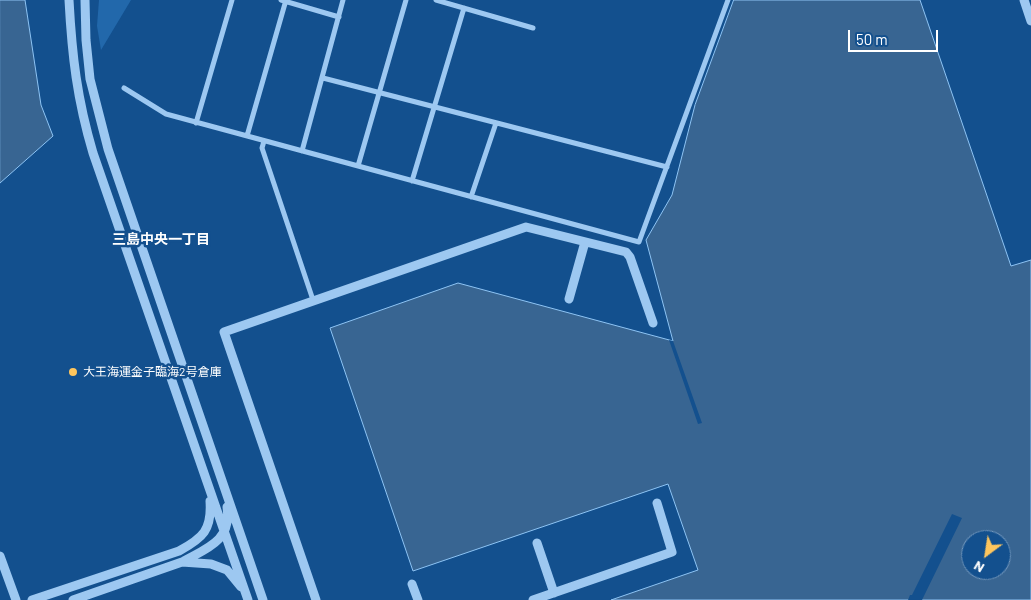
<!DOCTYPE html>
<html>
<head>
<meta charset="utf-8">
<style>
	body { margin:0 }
	#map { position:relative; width:1031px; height:600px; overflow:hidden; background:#13508e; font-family:Barlow,sans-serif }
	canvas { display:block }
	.north { position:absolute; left:961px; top:530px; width:50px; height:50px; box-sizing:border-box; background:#13508e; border:1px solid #7196bb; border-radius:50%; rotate:211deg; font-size:14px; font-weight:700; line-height:20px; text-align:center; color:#fff }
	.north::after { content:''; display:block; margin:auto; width:18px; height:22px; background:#ffc65d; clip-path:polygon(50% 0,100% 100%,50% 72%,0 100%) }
	.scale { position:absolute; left:848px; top:30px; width:90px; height:22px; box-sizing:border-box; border:2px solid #fff; border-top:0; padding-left:6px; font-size:15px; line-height:18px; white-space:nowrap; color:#fff; -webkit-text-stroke:4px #13508e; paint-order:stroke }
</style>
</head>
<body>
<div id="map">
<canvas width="1031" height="600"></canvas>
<div class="north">N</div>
<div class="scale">50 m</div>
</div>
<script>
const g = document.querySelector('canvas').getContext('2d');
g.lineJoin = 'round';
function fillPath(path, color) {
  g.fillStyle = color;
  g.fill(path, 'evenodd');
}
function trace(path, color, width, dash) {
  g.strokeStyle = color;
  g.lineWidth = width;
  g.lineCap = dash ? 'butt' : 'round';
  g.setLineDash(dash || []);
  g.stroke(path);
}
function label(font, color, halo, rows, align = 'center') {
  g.font = font + ' Barlow,"Noto Sans JP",sans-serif';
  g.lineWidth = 5;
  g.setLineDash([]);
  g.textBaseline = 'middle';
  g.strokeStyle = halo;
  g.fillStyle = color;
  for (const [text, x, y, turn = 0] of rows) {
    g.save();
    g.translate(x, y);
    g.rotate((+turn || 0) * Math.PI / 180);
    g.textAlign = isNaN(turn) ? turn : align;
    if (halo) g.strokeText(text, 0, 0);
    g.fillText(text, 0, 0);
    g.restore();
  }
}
fillPath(new Path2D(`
	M 99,0 L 131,0 L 101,50 L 97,26 Z`), '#2268ab');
const water = new Path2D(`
	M 0,0 L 25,0 L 41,105 L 53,136 L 0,183 Z
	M 734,0 L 920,0 L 1011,266 L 1031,260 L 1031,600 L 611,600 L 698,570 L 668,484 L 413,571 L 330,328 L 458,283 L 673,341 L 646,240 L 672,195 L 695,105 ZM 971,540 L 1001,540 L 1001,570 L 971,570 Z`);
fillPath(water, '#386592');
trace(water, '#8ec4f4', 1);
fillPath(new Path2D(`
	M 669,340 L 673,341 L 702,423 L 698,424 Z
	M 952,514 L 962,518 L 922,600 L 908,600 L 910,595 L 912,595 Z`), '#13508e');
trace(new Path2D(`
	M 281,0 L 339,17
	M 436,0 L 533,28
	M 323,78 L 667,167
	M 124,88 L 166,114 L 639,242 L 728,0
	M 196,123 L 232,0
	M 247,136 L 286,0
	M 264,141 L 262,148 L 313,300
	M 302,151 L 343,0
	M 358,166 L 406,0
	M 412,181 L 464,8
	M 471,197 L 496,123`), '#9dc8f1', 5);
trace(new Path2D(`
	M 69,0 C 72,56 77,99 93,153 L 248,600
	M 85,0 L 86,40 L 90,79 L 108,149 L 263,600
	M 1024,0 L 1031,21
	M 569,299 L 585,242
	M 537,543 L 554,593
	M 0,556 L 16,600
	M 184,561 C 208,548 232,540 227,507
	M 412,584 L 418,600
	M 32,600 L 179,551 C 203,538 212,530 210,501
	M 73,600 L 182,562 L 211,564 L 227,570 L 241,587
	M 316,600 L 224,332 L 526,227 L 626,252 L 630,257 L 653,323
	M 533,600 L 672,552 L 657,503`), '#9dc8f1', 9);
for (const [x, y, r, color] of [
	[73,372,5,"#ffc65d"]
]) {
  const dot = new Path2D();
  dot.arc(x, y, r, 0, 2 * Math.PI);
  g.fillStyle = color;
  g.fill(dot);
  trace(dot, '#13508e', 2);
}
label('12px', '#fff', '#13508e', [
	["大王海運金子臨海2号倉庫",83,372]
], 'left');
label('bold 14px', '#fff', '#13508e', [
	["三島中央一丁目",161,239]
]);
</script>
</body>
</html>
